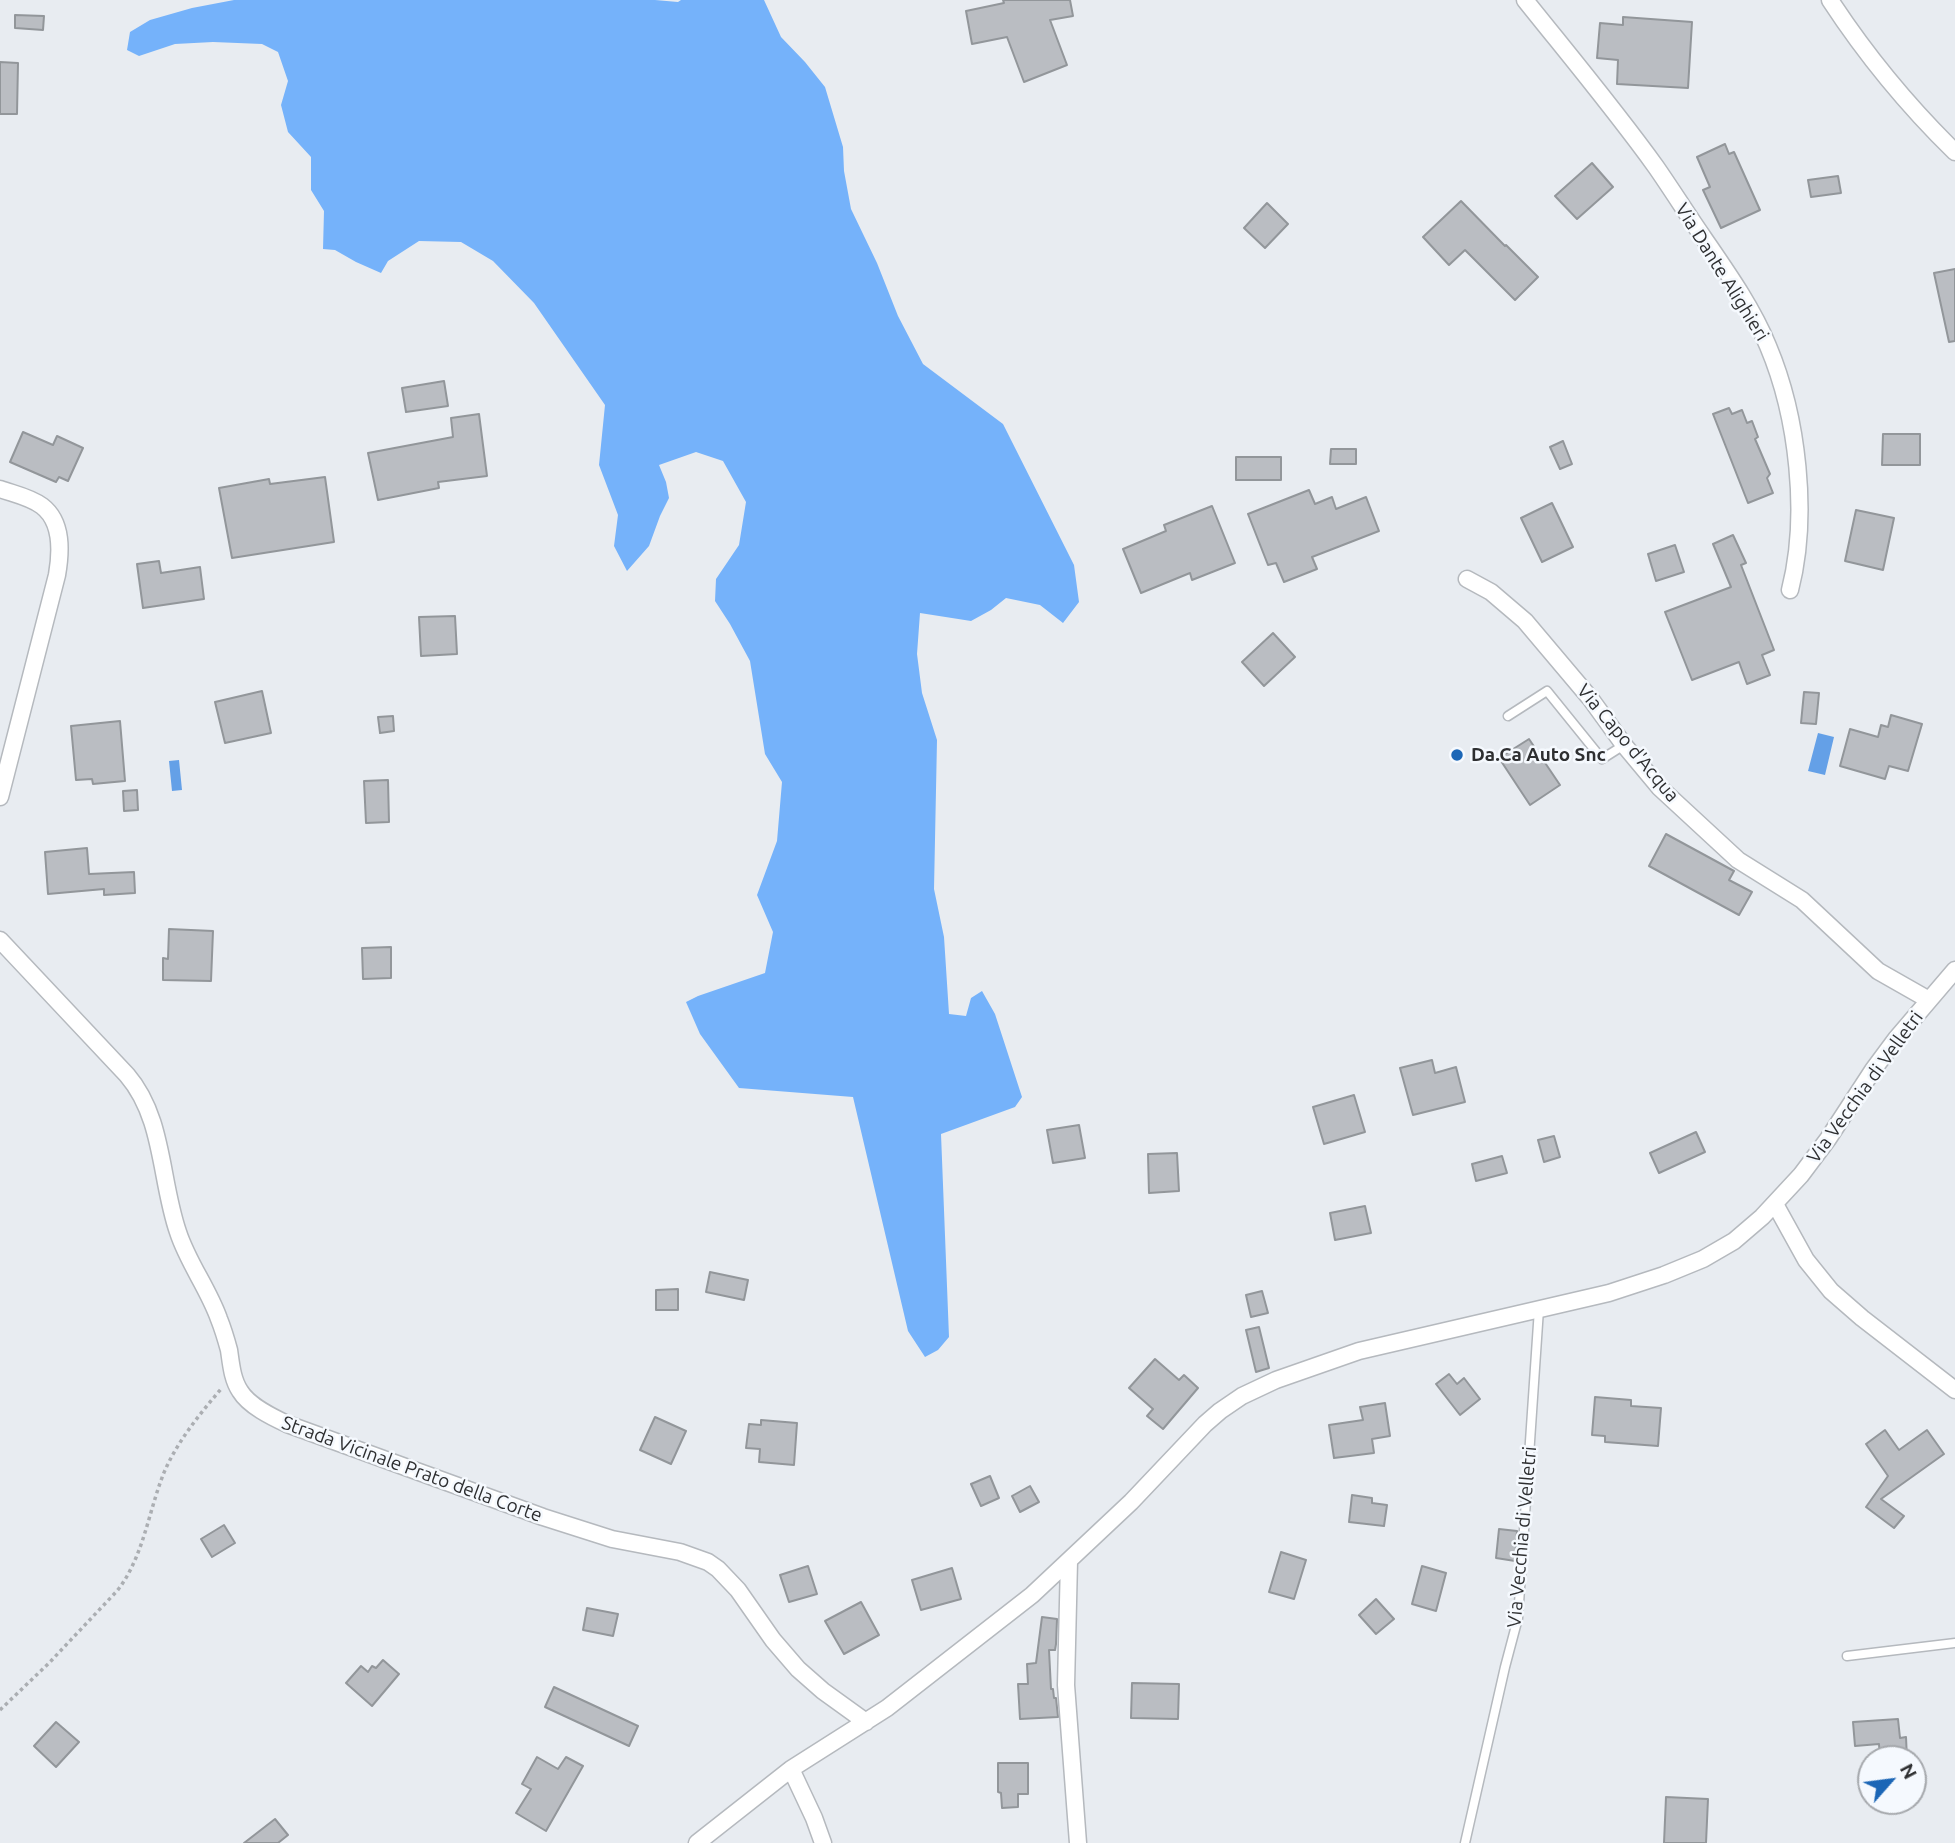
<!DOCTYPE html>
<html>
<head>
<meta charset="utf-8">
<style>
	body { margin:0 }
	#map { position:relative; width:1955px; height:1843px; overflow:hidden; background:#e8ecf1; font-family:Ubuntu,sans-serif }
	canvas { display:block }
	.north { position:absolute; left:1857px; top:1745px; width:70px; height:70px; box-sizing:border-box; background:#f5f9fe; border:2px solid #a5a8ac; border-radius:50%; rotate:62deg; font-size:19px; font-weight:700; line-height:28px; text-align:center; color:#2e2f31 }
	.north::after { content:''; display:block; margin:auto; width:24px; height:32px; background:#1b66b6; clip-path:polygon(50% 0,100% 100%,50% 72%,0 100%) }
</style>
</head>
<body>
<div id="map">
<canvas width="1955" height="1843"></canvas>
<div class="north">N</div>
</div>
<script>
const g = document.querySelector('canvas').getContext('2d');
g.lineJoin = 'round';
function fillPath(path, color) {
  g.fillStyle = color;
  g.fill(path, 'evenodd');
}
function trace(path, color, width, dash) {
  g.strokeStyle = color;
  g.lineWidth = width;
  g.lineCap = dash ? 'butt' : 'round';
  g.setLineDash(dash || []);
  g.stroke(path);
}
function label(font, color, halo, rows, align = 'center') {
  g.font = font + ' Ubuntu,sans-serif';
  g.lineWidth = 5;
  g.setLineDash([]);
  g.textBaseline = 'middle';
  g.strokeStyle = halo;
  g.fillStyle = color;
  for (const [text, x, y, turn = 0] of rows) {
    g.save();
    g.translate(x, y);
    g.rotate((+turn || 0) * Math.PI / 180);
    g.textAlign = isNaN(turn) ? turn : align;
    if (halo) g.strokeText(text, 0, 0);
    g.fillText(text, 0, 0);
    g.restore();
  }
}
fillPath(new Path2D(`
	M 234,0 L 655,0 L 678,2 L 681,0 L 764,0 L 781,37 L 805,62 L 825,87 L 843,147 L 844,171 L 851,209 L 877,263 L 898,316 L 923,364 L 1003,424 L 1074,565 L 1079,602 L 1063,623 L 1040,605 L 1006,598 L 991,610 L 971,621 L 920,613 L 917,654 L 922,693 L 937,740 L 934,889 L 944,937 L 949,1014 L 966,1016 L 971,998 L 982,991 L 995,1014 L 1022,1097 L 1015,1107 L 941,1134 L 949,1337 L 938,1350 L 925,1357 L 908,1331 L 853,1097 L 739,1088 L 700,1034 L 686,1002 L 698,996 L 765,973 L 773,932 L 757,895 L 777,841 L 782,782 L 765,754 L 750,661 L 730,624 L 715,601 L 716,579 L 739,545 L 746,502 L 723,461 L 696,452 L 659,465 L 666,482 L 669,498 L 660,516 L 649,546 L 627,571 L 614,546 L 618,515 L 599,465 L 605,405 L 534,303 L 493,261 L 461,242 L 419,241 L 388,261 L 381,273 L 356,262 L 335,250 L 323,249 L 324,211 L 311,190 L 311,157 L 288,132 L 281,105 L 288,81 L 278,52 L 262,44 L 213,42 L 175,44 L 139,56 L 127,50 L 130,32 L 150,20 L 192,8 Z`), '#75b2fa');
fillPath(new Path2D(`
	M 1818,733 L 1834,737 L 1825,775 L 1808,771 Z
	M 179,760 L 182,790 L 172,791 L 169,761 Z`), '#64a0e7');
const building = new Path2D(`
	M 1003,0 L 1070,0 L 1073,16 L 1050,20 L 1067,65 L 1024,82 L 1007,37 L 972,44 L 966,11 L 1004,3 Z
	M 15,15 L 44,16 L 43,30 L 15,28 Z
	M 1623,17 L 1692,22 L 1688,88 L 1617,84 L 1618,60 L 1597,58 L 1600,23 L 1623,25 Z
	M 0,62 L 18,63 L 17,114 L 0,114 Z
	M 1725,144 L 1729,154 L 1734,152 L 1760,210 L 1721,228 L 1703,190 L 1710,187 L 1697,157 Z
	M 1592,163 L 1613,187 L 1577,219 L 1555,196 Z
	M 1838,176 L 1841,193 L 1811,197 L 1808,180 Z
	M 1461,201 L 1505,246 L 1506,245 L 1538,277 L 1515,300 L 1465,250 L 1449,265 L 1423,237 Z
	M 1267,203 L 1288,224 L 1265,248 L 1244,228 Z
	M 1955,269 L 1955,341 L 1949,342 L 1934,273 Z
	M 444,381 L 448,406 L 406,412 L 402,388 Z
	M 1729,408 L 1732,414 L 1742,410 L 1747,423 L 1752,421 L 1758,437 L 1755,439 L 1770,474 L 1767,478 L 1773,493 L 1748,503 L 1713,414 Z
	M 479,414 L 487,476 L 438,482 L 439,488 L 378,500 L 368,453 L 453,437 L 451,418 Z
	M 23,432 L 53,445 L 57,436 L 83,448 L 68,481 L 59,477 L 56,482 L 10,462 Z
	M 1883,434 L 1920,434 L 1920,465 L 1882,465 Z
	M 1563,441 L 1572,464 L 1560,469 L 1550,447 Z
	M 1331,449 L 1356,449 L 1356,464 L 1330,464 Z
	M 1236,457 L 1281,457 L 1281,480 L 1236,480 Z
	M 325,477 L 334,542 L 232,558 L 219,488 L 269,479 L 270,484 Z
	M 1309,490 L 1315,504 L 1332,497 L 1336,509 L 1366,497 L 1379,531 L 1312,557 L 1317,569 L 1284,582 L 1276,563 L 1268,565 L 1248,514 Z
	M 1552,503 L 1573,547 L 1542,562 L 1521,518 Z
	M 1212,506 L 1235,563 L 1192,580 L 1190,573 L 1141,593 L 1123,549 L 1166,531 L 1164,525 Z
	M 1856,510 L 1894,518 L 1883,570 L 1845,561 Z
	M 1733,535 L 1746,563 L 1741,565 L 1774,650 L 1762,655 L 1770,675 L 1747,684 L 1739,662 L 1692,680 L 1665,612 L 1731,587 L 1713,544 Z
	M 1675,545 L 1684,572 L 1656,581 L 1648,554 Z
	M 159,561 L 161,573 L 200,567 L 204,599 L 143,608 L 137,564 Z
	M 455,616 L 457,654 L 421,656 L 419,617 Z
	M 1273,633 L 1295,657 L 1264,686 L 1242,662 Z
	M 262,691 L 271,733 L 225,743 L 215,702 Z
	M 1804,692 L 1819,693 L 1816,724 L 1801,723 Z
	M 1891,715 L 1922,724 L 1908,771 L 1889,766 L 1885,779 L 1840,766 L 1850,729 L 1878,737 L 1881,725 L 1888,727 Z
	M 393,716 L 394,731 L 380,733 L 378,717 Z
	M 120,721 L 125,781 L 93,784 L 92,779 L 76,780 L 71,726 Z
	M 1529,739 L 1560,785 L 1530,805 L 1499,758 Z
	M 388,780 L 389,822 L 366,823 L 364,781 Z
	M 137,790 L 138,810 L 124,811 L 123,791 Z
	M 1666,834 L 1734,871 L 1729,880 L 1752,892 L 1739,915 L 1649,866 Z
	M 87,848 L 89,874 L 134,872 L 135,893 L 104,895 L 104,889 L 48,894 L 45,852 Z
	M 169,929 L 213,931 L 211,981 L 163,980 L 163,958 L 168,959 Z
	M 391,947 L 391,978 L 363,979 L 362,948 Z
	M 1432,1060 L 1435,1073 L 1456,1067 L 1465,1102 L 1413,1115 L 1400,1068 Z
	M 1354,1095 L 1365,1132 L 1324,1144 L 1313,1107 Z
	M 1079,1125 L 1085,1158 L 1053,1163 L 1047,1130 Z
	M 1696,1132 L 1705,1152 L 1659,1173 L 1650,1153 Z
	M 1554,1136 L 1560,1157 L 1544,1162 L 1538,1140 Z
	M 1177,1153 L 1179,1191 L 1149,1193 L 1148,1154 Z
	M 1502,1156 L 1507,1173 L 1476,1181 L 1472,1164 Z
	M 1365,1206 L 1371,1233 L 1335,1240 L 1330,1213 Z
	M 710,1272 L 748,1280 L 744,1300 L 706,1292 Z
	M 678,1289 L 678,1310 L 656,1310 L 656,1290 Z
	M 1262,1291 L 1268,1313 L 1251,1317 L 1246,1295 Z
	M 1259,1327 L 1269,1368 L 1256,1372 L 1246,1330 Z
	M 1155,1359 L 1179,1380 L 1184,1375 L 1198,1388 L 1163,1429 L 1147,1416 L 1153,1409 L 1129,1388 Z
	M 1449,1374 L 1457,1384 L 1464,1378 L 1480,1399 L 1460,1415 L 1436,1384 Z
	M 1595,1397 L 1631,1400 L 1631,1406 L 1661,1408 L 1658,1446 L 1605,1442 L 1605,1436 L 1592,1435 Z
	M 1385,1403 L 1390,1436 L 1372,1439 L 1374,1453 L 1334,1458 L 1329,1425 L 1363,1420 L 1360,1407 Z
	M 655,1417 L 686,1431 L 671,1464 L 640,1450 Z
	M 761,1420 L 797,1423 L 794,1465 L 759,1462 L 760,1449 L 746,1448 L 749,1424 L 761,1425 Z
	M 1885,1430 L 1899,1450 L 1927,1430 L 1944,1454 L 1881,1499 L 1904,1516 L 1894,1528 L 1866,1507 L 1888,1476 L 1866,1444 Z
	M 990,1476 L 999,1498 L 981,1506 L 971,1484 Z
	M 1030,1486 L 1039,1502 L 1020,1512 L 1012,1496 Z
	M 1352,1495 L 1372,1498 L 1372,1503 L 1387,1505 L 1384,1526 L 1349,1522 Z
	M 224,1525 L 235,1543 L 212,1557 L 201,1539 Z
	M 1499,1529 L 1517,1531 L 1515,1561 L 1496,1558 Z
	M 1281,1552 L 1306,1560 L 1294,1599 L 1269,1592 Z
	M 808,1566 L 817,1594 L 789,1602 L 780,1575 Z
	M 1422,1566 L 1446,1573 L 1436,1611 L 1412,1604 Z
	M 952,1568 L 961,1599 L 921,1610 L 912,1580 Z
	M 1376,1599 L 1394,1619 L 1376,1634 L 1359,1615 Z
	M 861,1602 L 879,1635 L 844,1654 L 825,1621 Z
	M 587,1608 L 618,1614 L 613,1636 L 583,1630 Z
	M 1042,1617 L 1057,1619 L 1056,1644 L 1055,1650 L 1049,1650 L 1051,1689 L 1053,1689 L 1054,1698 L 1056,1698 L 1058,1717 L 1020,1719 L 1018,1684 L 1028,1684 L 1027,1664 L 1036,1663 Z
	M 383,1660 L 399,1674 L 372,1706 L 346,1683 L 361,1666 L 368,1672 L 372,1666 L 376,1668 Z
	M 1132,1683 L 1179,1684 L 1178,1719 L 1131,1718 Z
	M 554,1687 L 638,1726 L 629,1746 L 545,1707 Z
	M 1898,1719 L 1900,1738 L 1906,1737 L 1907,1759 L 1880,1759 L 1879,1744 L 1855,1746 L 1853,1722 Z
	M 56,1722 L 79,1742 L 56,1767 L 34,1746 Z
	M 537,1757 L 558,1769 L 566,1757 L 583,1766 L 546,1831 L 516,1813 L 531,1789 L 522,1784 Z
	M 998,1763 L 1028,1763 L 1028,1794 L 1018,1794 L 1018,1807 L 1002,1808 L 1001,1793 L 998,1792 Z
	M 1666,1797 L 1708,1799 L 1706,1843 L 1664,1843 Z
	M 275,1819 L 288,1835 L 278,1843 L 244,1843 Z`);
fillPath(building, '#babdc2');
trace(building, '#92969a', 2);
const service = new Path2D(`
	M 1508,716 L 1547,691 L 1602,759 L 1624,745
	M 1847,1656 L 1955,1643
	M 1465,1843 L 1505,1667 L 1518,1618 L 1539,1309`);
const minor = new Path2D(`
	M 1525,0 C 1569,55 1615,110 1656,167 C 1672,190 1687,214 1703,237 C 1727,272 1752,307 1768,346 C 1798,417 1809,516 1790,590
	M 1830,0 C 1866,55 1908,106 1955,152
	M 0,489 C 14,494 30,497 42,506 C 63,522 61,552 57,575 L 0,797
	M 1467,579 L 1491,592 L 1525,621 L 1590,698 L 1624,745 L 1659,787 L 1738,860 L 1802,900 L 1878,971 L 1929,1000
	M 0,940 L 127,1075 C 164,1118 160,1180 178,1232 C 188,1263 208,1288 219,1319 C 223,1329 226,1339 229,1350 C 231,1363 232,1379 240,1391 C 249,1406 272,1417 287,1424 L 543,1517 L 612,1539 L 680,1552 L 708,1562 L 718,1569 L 738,1590 L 773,1640 L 798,1669 L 823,1691 L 866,1722
	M 1775,1204 L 1806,1260 L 1831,1291 L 1862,1318 L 1955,1390
	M 1069,1561 L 1066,1685 L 1078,1843
	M 791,1769 L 814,1818 L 823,1843
	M 697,1843 L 791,1769 L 887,1708 L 1032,1595 L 1131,1502 L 1205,1424 L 1220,1411 L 1242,1396 L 1276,1380 L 1359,1351 L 1609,1293 L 1664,1275 L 1703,1259 L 1734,1241 L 1762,1217 L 1801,1175 L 1828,1139 L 1873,1070 L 1896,1039 L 1955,970`);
trace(service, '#b5b9be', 11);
trace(minor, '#b5b9be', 19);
trace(new Path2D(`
	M 0,1710 L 49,1663 L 117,1591 C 143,1558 148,1514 163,1475 C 176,1443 199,1415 221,1389`), '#abaeb2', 3.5, [3.5, 3.5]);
trace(service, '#fff', 8);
trace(minor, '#fff', 16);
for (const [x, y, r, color] of [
	[1457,755,7,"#1b66b6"]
]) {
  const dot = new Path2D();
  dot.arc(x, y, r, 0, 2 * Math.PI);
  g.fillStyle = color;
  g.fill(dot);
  trace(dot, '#f5f9fe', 2.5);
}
label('19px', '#2e2f31', '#f5f9fe', [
	["Via Dante Alighieri",1722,272,58],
	["Via Capo d'Acqua",1628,743,50],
	["Via Vecchia di Velletri",1865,1087,-54],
	["Strada Vicinale Prato della Corte",412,1469,20],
	["Via Vecchia di Velletri",1522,1537,-85]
]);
label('bold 19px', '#2e2f31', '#f5f9fe', [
	["Da.Ca Auto Snc",1471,755]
], 'left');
</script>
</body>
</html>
